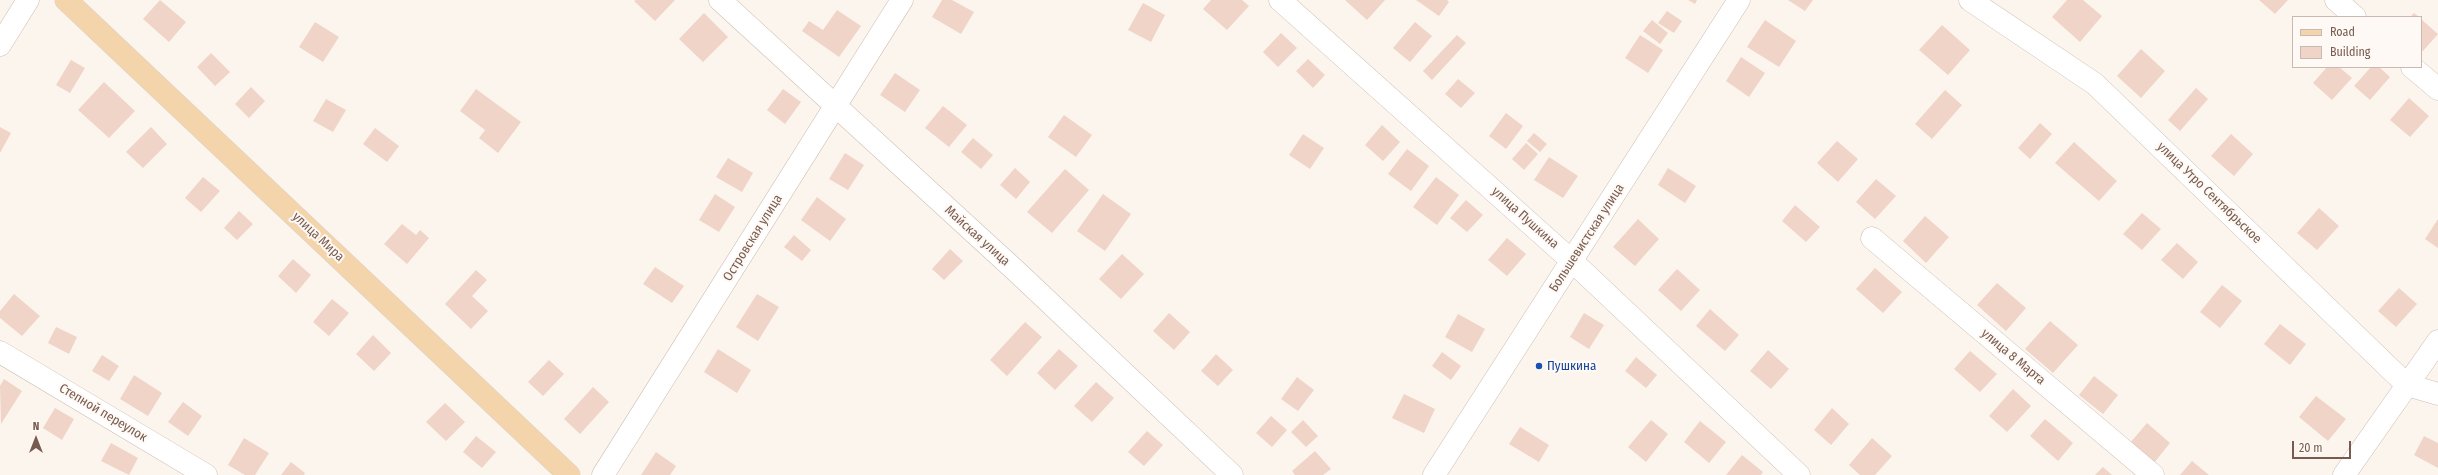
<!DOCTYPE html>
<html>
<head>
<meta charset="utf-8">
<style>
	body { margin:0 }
	#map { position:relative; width:2438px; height:475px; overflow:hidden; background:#fcf5ed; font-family:"Fira Sans Condensed",sans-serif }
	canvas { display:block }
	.legend { position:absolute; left:2292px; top:16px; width:130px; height:52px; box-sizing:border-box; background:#fef9f4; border:1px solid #c8bab2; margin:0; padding:5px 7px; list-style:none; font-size:12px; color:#775b50 }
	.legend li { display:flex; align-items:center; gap:8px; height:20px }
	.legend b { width:20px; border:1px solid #c8bab2 }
	.north { position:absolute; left:16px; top:419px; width:40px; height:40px; -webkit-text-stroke:3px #fef9f4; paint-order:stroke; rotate:0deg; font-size:11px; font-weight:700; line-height:16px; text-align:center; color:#775b50 }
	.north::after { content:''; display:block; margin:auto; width:14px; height:18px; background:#775b50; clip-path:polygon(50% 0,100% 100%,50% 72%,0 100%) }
	.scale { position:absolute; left:2292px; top:441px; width:59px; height:18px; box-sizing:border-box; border:2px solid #775b50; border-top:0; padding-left:5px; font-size:12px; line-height:14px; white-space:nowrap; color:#775b50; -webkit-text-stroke:3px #fef9f4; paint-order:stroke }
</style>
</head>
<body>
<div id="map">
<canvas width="2438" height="475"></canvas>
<ul class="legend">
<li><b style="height:5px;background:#f4d4ab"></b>Road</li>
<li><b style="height:11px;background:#efd4c7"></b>Building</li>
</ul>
<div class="north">N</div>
<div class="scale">20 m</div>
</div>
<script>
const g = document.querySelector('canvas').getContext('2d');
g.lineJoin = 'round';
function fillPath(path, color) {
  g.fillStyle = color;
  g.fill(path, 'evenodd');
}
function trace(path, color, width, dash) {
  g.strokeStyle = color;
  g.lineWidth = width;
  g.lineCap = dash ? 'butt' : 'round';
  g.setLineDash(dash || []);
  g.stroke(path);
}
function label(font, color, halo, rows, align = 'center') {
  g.font = font + ' "Fira Sans Condensed",sans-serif';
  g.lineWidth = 4;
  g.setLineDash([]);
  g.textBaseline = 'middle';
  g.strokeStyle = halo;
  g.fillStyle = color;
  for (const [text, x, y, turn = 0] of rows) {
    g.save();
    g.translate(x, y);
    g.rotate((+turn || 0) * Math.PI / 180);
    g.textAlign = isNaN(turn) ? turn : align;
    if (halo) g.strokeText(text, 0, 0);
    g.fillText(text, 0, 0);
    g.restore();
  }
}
fillPath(new Path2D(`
	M 160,0 L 186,22 L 169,42 L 143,19 Z
	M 636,0 L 675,0 L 655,21 L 634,1 Z
	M 942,0 L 952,0 L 974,12 L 961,34 L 932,17 Z
	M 1211,0 L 1242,0 L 1249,6 L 1227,30 L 1203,9 Z
	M 1345,0 L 1385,0 L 1367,20 Z
	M 1416,0 L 1447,0 L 1449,2 L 1439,16 Z
	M 1688,0 L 1697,0 L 1695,4 Z
	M 1788,0 L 1813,0 L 1805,11 Z
	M 2067,0 L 2083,0 L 2102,16 L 2080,42 L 2052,17 Z
	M 2259,0 L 2288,0 L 2275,14 Z
	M 1143,3 L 1165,15 L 1151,42 L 1128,30 Z
	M 837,10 L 861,26 L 839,57 L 802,31 L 809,21 L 823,30 Z
	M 1667,11 L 1682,21 L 1674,33 L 1658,23 Z
	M 704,13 L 728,37 L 703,62 L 679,39 Z
	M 2414,13 L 2419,17 L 2410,17 Z
	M 2421,19 L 2438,34 L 2423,51 L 2421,49 Z
	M 1652,20 L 1668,33 L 1660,44 L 1643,31 Z
	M 1765,20 L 1796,41 L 1779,67 L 1747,47 Z
	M 315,22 L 339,37 L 323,62 L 299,47 Z
	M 1415,22 L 1432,36 L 1410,62 L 1393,48 Z
	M 1942,25 L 1970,50 L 1948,75 L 1919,50 Z
	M 1281,33 L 1297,48 L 1278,67 L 1263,52 Z
	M 1457,35 L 1466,43 L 1432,80 L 1423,71 Z
	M 1640,35 L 1663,50 L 1648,73 L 1625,58 Z
	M 2141,49 L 2165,71 L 2141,98 L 2117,76 Z
	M 211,53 L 230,72 L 215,86 L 197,67 Z
	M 1741,57 L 1765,73 L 1749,97 L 1726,81 Z
	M 1308,59 L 1325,75 L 1313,88 L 1296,71 Z
	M 71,60 L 85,68 L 70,93 L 56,85 Z
	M 2327,67 L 2339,67 L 2352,78 L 2332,100 L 2313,83 Z
	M 2371,67 L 2379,67 L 2390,77 L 2370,100 L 2354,86 Z
	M 895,73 L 920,90 L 905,112 L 880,95 Z
	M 1458,79 L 1475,93 L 1461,108 L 1445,94 Z
	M 104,82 L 135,111 L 109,138 L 78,110 Z
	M 251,87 L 265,101 L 249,118 L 235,104 Z
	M 2196,88 L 2208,99 L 2180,131 L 2168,120 Z
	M 476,89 L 521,122 L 498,153 L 479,138 L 485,130 L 460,111 Z
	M 783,89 L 801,102 L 785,124 L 767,110 Z
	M 1945,90 L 1962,105 L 1932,139 L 1915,124 Z
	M 2409,98 L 2429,116 L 2410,137 L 2390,120 Z
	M 326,99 L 346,110 L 333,132 L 313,121 Z
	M 943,106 L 967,125 L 949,147 L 925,128 Z
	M 1506,113 L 1523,126 L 1506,149 L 1489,136 Z
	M 1064,115 L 1092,135 L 1076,157 L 1048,137 Z
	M 2040,123 L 2052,134 L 2030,159 L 2018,148 Z
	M 1382,125 L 1400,142 L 1383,161 L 1365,145 Z
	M 0,127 L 11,133 L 0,153 Z
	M 151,127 L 167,144 L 143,168 L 126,152 Z
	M 375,128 L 399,146 L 387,162 L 363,144 Z
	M 1534,133 L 1547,144 L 1540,152 L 1527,141 Z
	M 1303,134 L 1324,148 L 1310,169 L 1289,155 Z
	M 2231,134 L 2253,154 L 2234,176 L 2211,156 Z
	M 973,138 L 993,155 L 981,169 L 961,152 Z
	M 1837,141 L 1858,159 L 1838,182 L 1817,163 Z
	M 2074,142 L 2117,181 L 2099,201 L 2055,163 Z
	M 1526,143 L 1538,154 L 1524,170 L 1512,159 Z
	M 1407,149 L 1429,166 L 1411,191 L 1388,174 Z
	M 845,153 L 864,165 L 848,190 L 829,179 Z
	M 1549,157 L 1578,176 L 1563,198 L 1534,180 Z
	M 728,158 L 753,173 L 742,192 L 716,177 Z
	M 1015,168 L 1030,182 L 1016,199 L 1000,185 Z
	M 1668,168 L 1696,186 L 1685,203 L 1658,185 Z
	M 1065,169 L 1089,190 L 1052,233 L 1027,212 Z
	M 203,177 L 220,191 L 201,212 L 185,198 Z
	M 1436,177 L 1459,195 L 1437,225 L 1413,207 Z
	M 1876,179 L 1896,196 L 1875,219 L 1856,202 Z
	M 715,194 L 735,207 L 719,232 L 699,220 Z
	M 1103,194 L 1131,214 L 1105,251 L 1077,231 Z
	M 817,197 L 846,219 L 830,241 L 801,220 Z
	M 1466,200 L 1483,215 L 1467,232 L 1450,218 Z
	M 1795,205 L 1820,227 L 1806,242 L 1782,221 Z
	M 2319,208 L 2339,226 L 2317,250 L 2297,233 Z
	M 239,211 L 253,224 L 237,240 L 224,228 Z
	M 2142,213 L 2161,229 L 2142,250 L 2123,234 Z
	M 1925,216 L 1949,237 L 1926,263 L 1903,241 Z
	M 1638,219 L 1659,239 L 1635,266 L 1613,247 Z
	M 2438,219 L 2438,248 L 2425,239 Z
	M 402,224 L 416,235 L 420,230 L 429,238 L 407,264 L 384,244 Z
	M 794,235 L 811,250 L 802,261 L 784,247 Z
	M 1507,238 L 1526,254 L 1507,276 L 1488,260 Z
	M 2177,243 L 2198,262 L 2183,279 L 2161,260 Z
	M 950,249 L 963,261 L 944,280 L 932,269 Z
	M 1122,254 L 1144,274 L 1121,299 L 1099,279 Z
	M 293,259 L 311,275 L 296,293 L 278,276 Z
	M 655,267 L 684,286 L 672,303 L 643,284 Z
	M 1875,268 L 1902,292 L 1883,313 L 1856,289 Z
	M 1677,269 L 1700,290 L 1681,311 L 1658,290 Z
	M 476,270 L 487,280 L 472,296 L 488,311 L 471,329 L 445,304 Z
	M 1997,283 L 2026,308 L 2006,331 L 1977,305 Z
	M 2222,285 L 2242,301 L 2220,328 L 2200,312 Z
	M 2399,288 L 2417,304 L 2396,327 L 2378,311 Z
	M 14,294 L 40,316 L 22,336 L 0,318 L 0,311 Z
	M 757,294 L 779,307 L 758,341 L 736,327 Z
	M 332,299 L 349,313 L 329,336 L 313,322 Z
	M 1710,309 L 1739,335 L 1725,351 L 1696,326 Z
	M 1169,313 L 1190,332 L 1174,350 L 1153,331 Z
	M 1584,313 L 1604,325 L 1589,349 L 1570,337 Z
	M 1458,314 L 1485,329 L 1472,352 L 1445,337 Z
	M 2050,321 L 2078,345 L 2053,373 L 2025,349 Z
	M 1025,322 L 1042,337 L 1007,376 L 990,360 Z
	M 2280,324 L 2306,344 L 2290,365 L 2264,344 Z
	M 56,327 L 77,337 L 69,354 L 48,343 Z
	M 373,335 L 391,353 L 374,371 L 356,354 Z
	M 718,349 L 751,370 L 737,393 L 704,372 Z
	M 1059,349 L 1078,366 L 1055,390 L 1037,373 Z
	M 1768,350 L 1789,369 L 1771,389 L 1750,371 Z
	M 1970,351 L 1997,374 L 1980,392 L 1954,369 Z
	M 1442,352 L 1461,366 L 1451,380 L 1432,366 Z
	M 1216,354 L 1233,370 L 1218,386 L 1201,371 Z
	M 102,355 L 119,366 L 109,381 L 92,371 Z
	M 1636,357 L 1657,375 L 1646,388 L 1625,371 Z
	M 549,360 L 564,374 L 543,396 L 528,382 Z
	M 134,375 L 162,393 L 148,416 L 120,399 Z
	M 2094,376 L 2118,395 L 2103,414 L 2079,395 Z
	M 1297,377 L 1314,390 L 1298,411 L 1281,399 Z
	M 4,379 L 22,391 L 1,424 L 0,386 Z
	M 1096,382 L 1114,398 L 1092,422 L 1074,406 Z
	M 593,387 L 609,402 L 580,434 L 564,419 Z
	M 2013,389 L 2031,406 L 2007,432 L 1989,416 Z
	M 1404,394 L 1435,409 L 1424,433 L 1392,418 Z
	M 2316,396 L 2346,419 L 2328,441 L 2299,417 Z
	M 183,402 L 202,416 L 188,436 L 168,422 Z
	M 445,403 L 465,422 L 446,441 L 426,422 Z
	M 55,408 L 74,419 L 62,440 L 43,428 Z
	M 1832,408 L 1849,424 L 1831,445 L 1814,430 Z
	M 1271,416 L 1287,430 L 1272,447 L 1256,433 Z
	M 2045,419 L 2073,443 L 2058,461 L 2030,436 Z
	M 1303,420 L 1318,436 L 1306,447 L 1291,432 Z
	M 1651,420 L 1668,434 L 1646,462 L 1628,447 Z
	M 1700,421 L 1726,442 L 1709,463 L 1684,442 Z
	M 2147,423 L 2170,443 L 2154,463 L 2130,443 Z
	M 1520,427 L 1549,445 L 1539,462 L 1509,444 Z
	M 1147,431 L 1163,445 L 1144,466 L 1128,452 Z
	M 476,436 L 496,452 L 482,468 L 463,452 Z
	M 2424,436 L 2438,443 L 2438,468 L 2414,455 Z
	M 244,438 L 269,453 L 255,475 L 245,475 L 228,465 Z
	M 1872,438 L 1892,456 L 1875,475 L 1860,475 L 1849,465 Z
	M 111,443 L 138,458 L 129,475 L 101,461 Z
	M 1315,451 L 1331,469 L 1323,475 L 1295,475 L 1292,471 Z
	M 656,452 L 676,466 L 670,475 L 641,475 Z
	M 1742,455 L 1763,472 L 1761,475 L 1726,475 Z
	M 2192,461 L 2209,475 L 2180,475 Z
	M 291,462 L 305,473 L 304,475 L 281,475 Z
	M 2103,467 L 2112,475 L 2095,475 Z`), '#efd4c7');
const minor = new Path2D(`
	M 720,0 L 1016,271 L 1232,475
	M 1280,0 L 1572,261 L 1799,475
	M 1970,0 L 2095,84 L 2407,385 L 2438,394
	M 2336,0 L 2355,17
	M 0,45 L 28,0
	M 2412,67 L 2438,89
	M 1872,238 L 2153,475
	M 0,352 L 206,475
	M 603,475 L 902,0
	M 1434,475 L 1739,0
	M 2344,475 L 2438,341`);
const major = new Path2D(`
	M 66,0 L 569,475`);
trace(minor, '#cebdb2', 23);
trace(major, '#d9d1ce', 23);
trace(minor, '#fff', 22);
trace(major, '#f4d4ab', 22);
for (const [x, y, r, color] of [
	[1539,366,4,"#1a4fb4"]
]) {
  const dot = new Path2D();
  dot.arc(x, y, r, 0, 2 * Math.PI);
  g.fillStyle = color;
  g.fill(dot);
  trace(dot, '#fef9f4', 1.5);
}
label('13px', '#775b50', '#fef9f4', [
	["улица Утро Сентябрьское",2209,193,44],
	["улица Пушкина",1525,218,42],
	["Майская улица",977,236,42],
	["улица Мира",318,237,43],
	["Островская улица",753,238,-58],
	["Большевистская улица",1587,238,-57],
	["улица 8 Марта",2013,357,40],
	["Степной переулок",103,413,31]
]);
label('13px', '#164399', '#fef9f4', [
	["Пушкина",1547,366]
], 'left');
</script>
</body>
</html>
